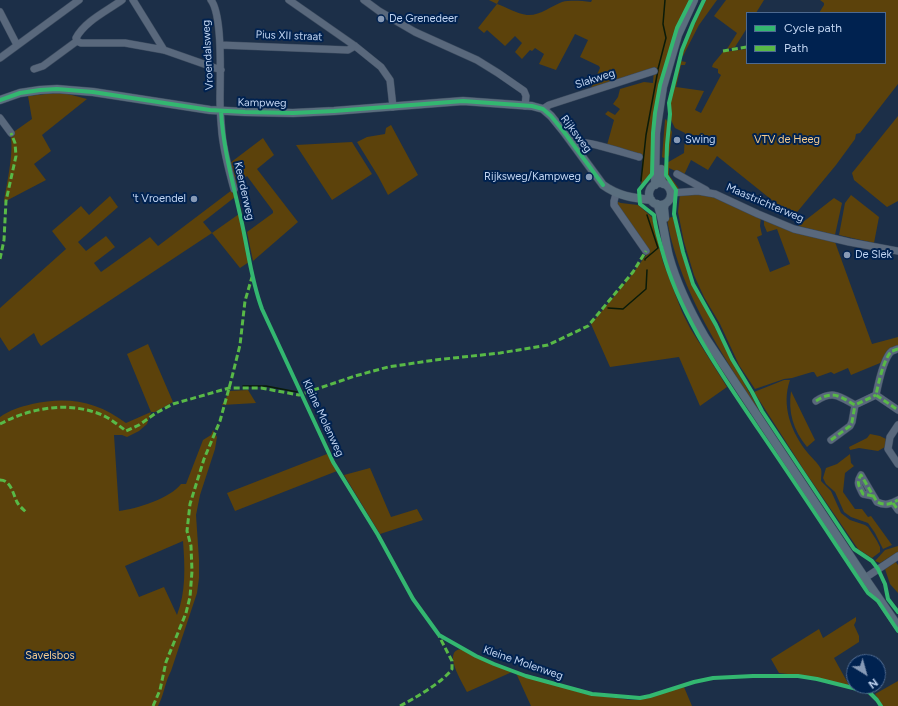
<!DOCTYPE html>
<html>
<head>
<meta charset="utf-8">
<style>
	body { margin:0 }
	#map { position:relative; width:898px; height:706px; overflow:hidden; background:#1c2f48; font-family:Figtree,sans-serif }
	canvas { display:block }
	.legend { position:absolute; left:746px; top:12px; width:140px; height:52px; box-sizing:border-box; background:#002250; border:1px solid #4d6990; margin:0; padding:5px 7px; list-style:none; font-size:12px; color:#c0d4f1 }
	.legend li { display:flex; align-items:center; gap:8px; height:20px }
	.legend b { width:20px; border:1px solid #4d6990 }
	.north { position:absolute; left:846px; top:654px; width:40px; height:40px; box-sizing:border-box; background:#002250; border:1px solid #4d6990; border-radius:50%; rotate:143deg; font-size:11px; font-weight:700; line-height:16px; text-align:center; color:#c0d4f1 }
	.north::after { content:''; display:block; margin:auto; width:14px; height:18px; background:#879ab6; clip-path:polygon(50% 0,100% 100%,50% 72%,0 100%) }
</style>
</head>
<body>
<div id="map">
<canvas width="898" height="706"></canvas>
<ul class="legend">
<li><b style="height:5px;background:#33b770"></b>Cycle path</li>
<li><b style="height:5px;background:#58b947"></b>Path</li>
</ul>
<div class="north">N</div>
</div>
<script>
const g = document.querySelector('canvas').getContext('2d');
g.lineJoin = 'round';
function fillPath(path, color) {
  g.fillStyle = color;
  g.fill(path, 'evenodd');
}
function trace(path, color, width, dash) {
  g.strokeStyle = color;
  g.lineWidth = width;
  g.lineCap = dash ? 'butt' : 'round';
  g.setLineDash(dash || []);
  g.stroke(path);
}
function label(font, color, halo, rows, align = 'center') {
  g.font = font + ' Figtree,sans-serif';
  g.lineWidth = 4;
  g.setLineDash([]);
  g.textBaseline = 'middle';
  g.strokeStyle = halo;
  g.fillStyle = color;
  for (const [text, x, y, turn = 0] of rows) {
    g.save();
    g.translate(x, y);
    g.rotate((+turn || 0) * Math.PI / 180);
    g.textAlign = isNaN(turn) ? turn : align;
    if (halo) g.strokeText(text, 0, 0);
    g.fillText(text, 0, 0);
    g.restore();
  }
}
fillPath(new Path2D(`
	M 489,0 L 499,0 L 497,4 C 506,7 517,14 527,15 C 540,16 551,6 562,2 C 571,0 581,1 591,2 L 592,0 L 690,0 L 674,36 L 664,69 L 653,119 L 651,173 L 641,187 L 643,156 L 607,145 L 614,120 L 605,114 L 608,111 L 615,115 L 620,109 L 613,104 L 618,97 L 620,89 L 644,82 L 653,83 L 654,69 L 590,90 L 600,68 L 599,66 L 580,57 L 588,40 L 575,34 L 556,70 L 539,64 L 544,54 L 535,48 L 532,51 L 530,50 L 522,59 L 515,52 L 522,43 L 515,36 L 505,46 L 487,30 L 484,33 L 478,28 L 497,4 Z
	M 706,0 L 717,0 L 699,25 L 683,56 L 682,56 L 687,40 Z
	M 726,0 L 764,0 L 756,13 L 747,13 L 747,28 L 735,47 L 727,49 L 737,33 L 714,16 Z
	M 820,0 L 898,0 L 898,84 L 860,133 L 856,134 L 855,139 L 836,165 L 793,217 L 717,156 L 708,170 L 691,160 L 684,175 L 669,168 L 669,175 L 680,190 L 672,189 L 665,182 L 662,167 L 665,164 L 684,153 L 685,133 L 675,128 L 670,118 L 671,113 L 669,104 L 680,61 L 686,62 L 685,65 L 681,65 L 676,87 L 704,91 L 695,110 L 701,113 L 721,75 L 718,73 L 718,69 L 712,67 L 713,64 L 723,52 L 747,49 L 747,63 L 885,63 L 885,13 L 819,13 L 824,5 L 824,3 Z
	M 54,93 L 64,93 L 87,99 L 42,135 L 51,151 L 34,164 L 46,180 L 4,202 C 6,185 17,143 8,130 L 15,131 L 32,119 L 28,96 Z
	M 898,116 L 898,201 L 887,207 L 854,180 L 852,173 Z
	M 666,119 L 672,132 L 669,156 L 664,158 L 662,157 L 665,120 Z
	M 391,125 L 418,175 L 388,195 L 378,176 L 357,142 L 367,137 L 385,134 L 386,128 Z
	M 263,138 L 274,155 L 257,169 L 298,222 L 253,261 L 247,232 L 273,213 L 273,211 L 247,176 L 236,185 L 230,163 Z
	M 352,142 L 372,174 L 332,200 L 296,145 Z
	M 232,190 L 235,197 L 203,222 L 212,233 L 239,214 L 249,262 L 240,268 L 212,233 L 41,346 L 38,342 L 34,333 L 9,351 L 0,337 L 0,308 L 66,249 L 52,231 L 81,206 L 89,215 L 110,196 L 118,207 L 78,242 L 86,251 L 106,236 L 115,247 L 94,263 L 101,272 L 150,237 L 158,246 Z
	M 680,194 L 708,194 L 761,217 L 760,226 L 762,235 L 757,237 L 770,272 L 790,264 L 777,229 L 767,232 L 764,225 L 764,219 L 835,242 L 872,344 L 898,337 L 898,348 L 885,361 L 851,375 L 848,368 L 834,374 L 831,372 L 817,377 L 814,372 L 812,372 L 792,378 L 784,379 L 755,389 L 739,365 L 720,324 L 704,297 L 694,275 L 684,242 L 678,212 Z
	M 851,195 L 879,217 L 874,243 L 839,235 L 845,203 Z
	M 834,198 L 842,203 L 835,235 L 798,226 Z
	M 615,201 L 621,203 L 638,205 L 652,217 L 663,262 L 682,312 L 690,328 L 727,387 L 700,406 L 679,357 L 610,367 L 591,324 L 627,281 L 647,254 Z
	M 673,217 L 680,248 L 689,276 L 734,365 L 764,419 C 732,370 699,321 679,265 C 674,249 669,234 667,218 Z
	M 148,344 L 173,402 L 155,412 L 151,412 L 147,424 L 139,431 L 127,437 L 122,435 L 114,435 L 119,511 C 136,509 171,498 181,484 L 186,484 L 203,440 L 211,435 L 213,430 L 217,437 L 215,449 L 200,495 L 196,515 L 199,560 L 199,578 L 197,593 L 171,671 C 165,682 164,695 158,706 L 0,706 L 0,417 C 10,410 20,407 32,404 C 67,396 97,401 126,423 L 151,412 L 127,354 ZM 183,541 C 185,567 186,592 177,615 L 164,587 L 139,597 L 125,566 Z
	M 784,380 L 790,380 C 781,405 791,432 807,452 C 811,457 818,463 821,469 C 822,472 821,477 821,481 L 831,491 L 841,513 L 850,520 L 865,525 L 868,527 L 877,541 L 880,547 L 880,552 L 872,558 L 858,549 L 804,470 L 754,392 Z
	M 248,390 L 256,403 L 222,405 L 230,391 Z
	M 791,391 L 815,440 L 807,447 C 793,430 788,412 791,391 Z
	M 870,434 L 880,436 L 886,439 L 885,447 L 878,451 L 859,448 L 850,450 L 849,447 L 867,438 Z
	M 327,454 L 337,471 L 235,511 L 227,493 Z
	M 850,454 L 851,463 L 854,466 L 845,473 L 843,492 L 855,509 L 862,509 L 868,517 L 871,516 L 892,545 L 883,549 L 875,533 L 868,523 L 851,517 L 844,512 L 835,492 L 826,484 L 823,478 L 826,468 L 837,464 Z
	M 370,468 L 391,517 L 417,509 L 423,520 L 380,534 L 344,475 Z
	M 898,546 L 898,552 L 880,563 L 875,561 L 885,550 Z
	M 895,561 L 898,565 L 898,593 L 890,584 L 885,569 Z
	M 856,617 L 856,621 L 854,625 L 859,636 L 859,642 L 834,658 L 850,687 L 805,676 L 779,673 L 771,659 L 819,629 L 823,638 Z
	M 461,649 L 480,659 L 512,672 L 467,692 C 462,682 442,651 461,649 Z
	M 516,673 L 585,694 L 631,700 L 638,700 L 684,687 L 692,706 L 531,706 Z
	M 898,681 L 898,706 L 883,706 L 875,694 Z`), '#5c420b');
trace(new Path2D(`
	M 658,69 L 666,38 L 663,24 L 665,0
	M 641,181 L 646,135 L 658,70
	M 645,260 L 645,259 L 658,248 L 647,215
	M 608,308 L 623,309 L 646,289 L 647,270
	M 243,386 L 266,386 L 297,392`), '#0a1b09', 1.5);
const minor = new Path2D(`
	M 133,0 L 164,50
	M 211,0 C 223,16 220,78 220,100 C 220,112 221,123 222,134 C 224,152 229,171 234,189
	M 289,0 L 355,46 L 381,67 L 390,80 L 393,107
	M 364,0 L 379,11 L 415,32 L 477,60 L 498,73 L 524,91 L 526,96 L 525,106
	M 0,12 L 17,45
	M 77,41 L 76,38 C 85,21 107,11 122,0
	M 220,45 L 348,50 L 355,46
	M 0,58 L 79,0
	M 34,69 L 43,66 L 77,41 L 81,43 L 125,43 L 164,50 L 221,70
	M 543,109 L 549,105 L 654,71
	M 0,118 L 11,133
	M 572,143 C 581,138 627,154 639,157
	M 677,174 L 706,190
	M 671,193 L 698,191 L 715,194 L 758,214 L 794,229 L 849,242 L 898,251
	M 616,194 L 614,201 L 614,205 L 646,251
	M 898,349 C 897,349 893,351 892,351 C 884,357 878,385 876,395 L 898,410
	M 816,401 C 833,390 839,396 855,405 L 876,395
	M 898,425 L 890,437 L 888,449 L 898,464
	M 831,440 L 850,426 L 852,422 L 855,405
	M 873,496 L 863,494 C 859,486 856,483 861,475 L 877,502 C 885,506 891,504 898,500
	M 893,503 L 898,510
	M 865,578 L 898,556`);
const major = new Path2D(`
	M 0,100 L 20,93 L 40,90 L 57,89 L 93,92 L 210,110 L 245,112 L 293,113 L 334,111 L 463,101 L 532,106 L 543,109 L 551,116 L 564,132 L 603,185 C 618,196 633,198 651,200
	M 661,169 L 661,178 L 663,184
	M649 194a11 11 0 1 1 22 0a11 11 0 1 1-22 0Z
	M 655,185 L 656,133 L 663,87 L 678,35 L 694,0
	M 657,204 C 663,216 665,242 669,256 C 677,285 690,311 705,337 L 865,578 L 898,626
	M 665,204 L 664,208 L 665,218`);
trace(minor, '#3b4a5e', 8);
trace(major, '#3b4a5e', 9);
trace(minor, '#59687c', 7);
trace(major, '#5a6e7e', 8);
trace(new Path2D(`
	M 723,51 L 747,47
	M 0,259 L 4,240 L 6,201 L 16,156 L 15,143 L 11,133
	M 898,349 C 897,349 893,351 892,351 C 884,357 878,385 876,395 L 898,410
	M 816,401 C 833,390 839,396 855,405 L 876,395
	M 0,424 C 28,409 63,402 94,412 C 106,415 117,424 126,431 L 139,425 L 156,413 L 173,404 L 229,388 L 261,388 L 299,395 L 355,376 L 388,367 L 435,360 L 500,353 L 548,345 L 588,326 L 633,272 L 646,251
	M 831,440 L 850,426 L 852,422 L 855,405
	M 0,480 C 11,480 13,494 17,502 C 19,506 23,509 26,512
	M 873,496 L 863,494 C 859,486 856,483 861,475 L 877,502 C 885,506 891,504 898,500
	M 893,503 L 898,510
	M 153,706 L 160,690 L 166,662 L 186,613 L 190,597 L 192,571 L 191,546 L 187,531 L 190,504 L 204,459 L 220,421 L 231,381 L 240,345 L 245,301 L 252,277
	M 400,706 C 415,698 443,682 452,669 L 452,661 L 439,636`), '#58b947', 3, [6, 3]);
trace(new Path2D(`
	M 691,0 L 677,28 L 660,85 L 655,113 L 653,133 L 652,174 L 639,190 L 640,204 L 654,215 C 655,227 659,239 662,250 C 680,317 721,373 759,430 C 796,484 832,539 868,593 L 878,601 L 898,631
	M 704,0 L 693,23 L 682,50 L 669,103 L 670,114 L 667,145 L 666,175 L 676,190 L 674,214 L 683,252 L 693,284 L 716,325 L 732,359 L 752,392 L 762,411 L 854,549 L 872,561 L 878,569 L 885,584 L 888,599 L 898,612
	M 0,100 L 20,93 L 40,90 L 57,89 L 93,92 L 210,110 L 245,112 L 293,113 L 334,111 L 463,101 L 532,106 L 543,109 L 551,116 L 564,132 L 603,185
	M 221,111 C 223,148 233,183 241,219 C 248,249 251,280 262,309 L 333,462 L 378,535 L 413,599 L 439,635 L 476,656 L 494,664 L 526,676 L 592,694 L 640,698 L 650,696 L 694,682 L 713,678 L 753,676 L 798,676 L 817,679 L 869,692 L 877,700 L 881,706`), '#33b770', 4);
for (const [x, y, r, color] of [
	[381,19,4,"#879ab6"],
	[677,140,4,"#879ab6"],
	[589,177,4,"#879ab6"],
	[194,199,4,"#879ab6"],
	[847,255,4,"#879ab6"]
]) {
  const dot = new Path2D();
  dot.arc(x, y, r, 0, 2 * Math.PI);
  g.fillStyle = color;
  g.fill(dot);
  trace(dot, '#002250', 1.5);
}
label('11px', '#c0d4f1', '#002250', [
	["De Grenedeer",389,19],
	["Swing",685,140],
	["Rijksweg/Kampweg",581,177,"right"],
	["'t Vroendel",186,199,"right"],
	["De Slek",855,255]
], 'left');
label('11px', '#c0d4f1', '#002250', [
	["Pius XII straat",289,36,2],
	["Vroendalsweg",208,55,-93],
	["Slakweg",595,79,-18],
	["Kampweg",262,103,1],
	["Rijksweg",576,134,53],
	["Keerderweg",244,191,77],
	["Maastrichterweg",765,203,23],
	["Kleine Molenweg",323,418,65],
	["Kleine Molenweg",523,663,19]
]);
label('11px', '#f6cc8e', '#002250', [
	["VTV de Heeg",787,140],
	["Savelsbos",50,656]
]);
</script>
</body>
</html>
